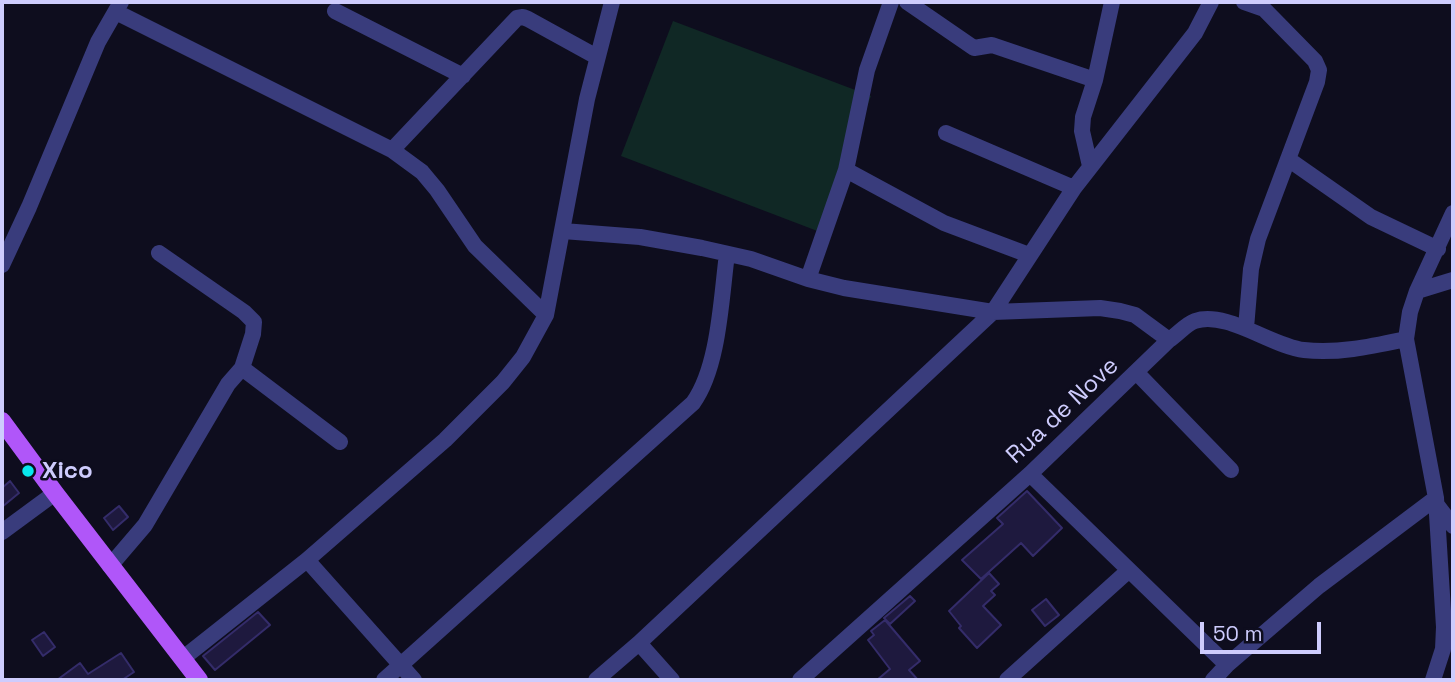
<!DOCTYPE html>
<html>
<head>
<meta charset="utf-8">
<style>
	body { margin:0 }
	#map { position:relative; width:1455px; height:682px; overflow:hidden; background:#0e0d1e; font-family:"Space Grotesk",sans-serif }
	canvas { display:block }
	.frame { position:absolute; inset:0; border:4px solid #ceccfd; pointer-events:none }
	.scale { position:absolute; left:1200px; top:622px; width:121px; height:32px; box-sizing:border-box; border:4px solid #ceccfd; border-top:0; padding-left:9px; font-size:21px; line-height:24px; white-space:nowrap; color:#ceccfd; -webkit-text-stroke:5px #0e0d1e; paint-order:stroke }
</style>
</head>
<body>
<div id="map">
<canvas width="1455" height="682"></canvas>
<div class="frame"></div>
<div class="scale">50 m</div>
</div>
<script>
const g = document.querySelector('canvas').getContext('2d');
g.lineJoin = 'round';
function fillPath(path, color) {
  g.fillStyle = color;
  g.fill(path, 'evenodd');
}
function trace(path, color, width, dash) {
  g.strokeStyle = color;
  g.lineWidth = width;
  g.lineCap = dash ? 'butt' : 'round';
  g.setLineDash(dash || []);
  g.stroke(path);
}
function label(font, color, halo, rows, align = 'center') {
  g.font = font + ' "Space Grotesk",sans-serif';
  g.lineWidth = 5;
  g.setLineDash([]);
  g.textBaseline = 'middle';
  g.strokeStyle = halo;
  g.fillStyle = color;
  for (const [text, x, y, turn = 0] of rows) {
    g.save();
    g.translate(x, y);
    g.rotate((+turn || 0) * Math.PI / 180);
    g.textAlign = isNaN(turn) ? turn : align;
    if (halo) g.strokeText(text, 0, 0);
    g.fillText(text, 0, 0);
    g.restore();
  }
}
fillPath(new Path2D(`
	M 673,21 L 871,96 L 820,232 L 621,156 Z`), '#102825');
const building = new Path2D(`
	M 10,481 L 19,493 L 2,507 L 2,488 Z
	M 1027,491 L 1062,528 L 1033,556 L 1021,543 L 981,579 L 962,560 L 1003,524 L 997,518 Z
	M 119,506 L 128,517 L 113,530 L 104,518 Z
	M 989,573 L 999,584 L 991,591 L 995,595 L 983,606 L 1001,625 L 977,648 L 959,628 L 961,626 L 949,611 Z
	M 910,596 L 915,601 L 890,624 L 884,618 Z
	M 1046,599 L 1059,615 L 1045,626 L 1032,610 Z
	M 258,612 L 270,625 L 215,670 L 203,656 Z
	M 885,620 L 920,661 L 909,670 L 918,680 L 877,680 L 890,669 L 868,640 L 874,635 L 871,631 Z
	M 44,632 L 55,647 L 43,656 L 32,640 Z
	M 121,653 L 134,672 L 122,680 L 57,680 L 80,663 L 88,674 Z`);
fillPath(building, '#1e193e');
trace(building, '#342c6a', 2);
trace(new Path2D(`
	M 907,2 L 974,48 L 992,45 L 1095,80
	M 1244,2 L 1264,9 L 1315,61 L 1319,70 L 1317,82 L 1258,239 L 1251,269 L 1246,328
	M 335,11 L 463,76
	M 116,12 L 392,150 L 422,172 L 437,190 L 475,246 L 546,315
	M 946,133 L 1074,188
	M 392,150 L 517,18 L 523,17 L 528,19 L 597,57
	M 1288,159 L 1371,217 L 1438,249
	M 1090,166 L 1082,131 L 1083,117 L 1095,80 L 1112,2
	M 846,170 L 944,223 L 1029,255
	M 563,231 L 640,237 L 702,248 L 751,259 L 808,279 L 844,288 L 993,312 L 1100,308 L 1120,311 L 1135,315 L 1169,340
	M 159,253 L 244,312 L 254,322 L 253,334 L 242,368
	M 2,265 L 29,207 L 98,42 L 121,2
	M 808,279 L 846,170 L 867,70 L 891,2
	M 1417,291 L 1453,280
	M 1137,373 L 1231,470
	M 1030,474 L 1227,665
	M 1437,505 L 1453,526
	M 2,532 L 55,493
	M 307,560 L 414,680
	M 110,566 L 145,525 L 228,384 L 242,368 L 340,442
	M 639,643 L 672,680
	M 182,659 L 307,560 L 445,440 L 503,382 L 523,357 L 546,315 L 587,99 L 612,2
	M 384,680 L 693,403 C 719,367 721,299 727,254
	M 596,680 L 639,643 L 993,312 L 1074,188 L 1195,33 L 1211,2
	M 800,680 L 1030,474 L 1169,340 C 1177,335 1186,324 1195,321 C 1226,310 1273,347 1304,350 C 1338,354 1373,346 1406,339
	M 1007,680 L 1128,571
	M 1213,680 L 1227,665 L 1319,586 L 1436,498
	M 1433,680 L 1443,649 L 1444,627 L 1436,498 L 1406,339 L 1410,312 L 1417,291 L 1453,213`), '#393c7c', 16);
trace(new Path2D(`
	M 2,421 L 55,493 L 199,680`), '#b056f9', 18);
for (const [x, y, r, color] of [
	[28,471,7,"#08e7ed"]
]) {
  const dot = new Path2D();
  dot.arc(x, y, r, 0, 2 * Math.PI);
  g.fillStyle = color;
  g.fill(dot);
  trace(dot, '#0e0d1e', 2.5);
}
label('24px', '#ceccfd', '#0e0d1e', [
	["Rua de Nove",1063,411,-43]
]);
label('bold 24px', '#ceccfd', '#0e0d1e', [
	["Xico",42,471]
], 'left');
</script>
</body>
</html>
